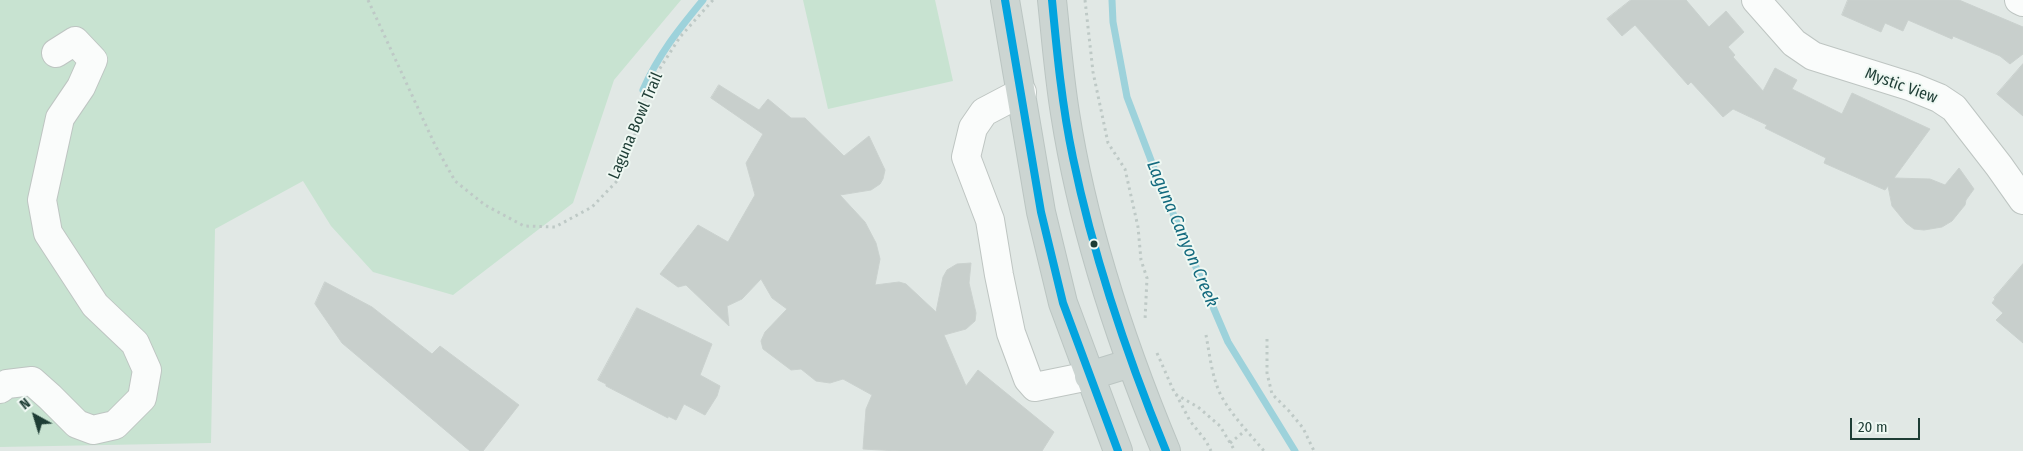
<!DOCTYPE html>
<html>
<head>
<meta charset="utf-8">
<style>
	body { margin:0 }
	#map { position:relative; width:2023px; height:451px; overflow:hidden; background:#e1e8e5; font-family:"Fira Sans Condensed",sans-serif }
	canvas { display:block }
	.north { position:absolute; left:10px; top:391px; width:50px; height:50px; -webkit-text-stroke:4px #eff8f3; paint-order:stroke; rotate:321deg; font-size:14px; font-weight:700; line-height:20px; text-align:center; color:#1e3d35 }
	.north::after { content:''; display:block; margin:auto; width:18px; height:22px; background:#1e3d35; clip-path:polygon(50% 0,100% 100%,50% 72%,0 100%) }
	.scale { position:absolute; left:1850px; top:418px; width:70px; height:22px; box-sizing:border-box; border:2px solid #1e3d35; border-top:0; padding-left:6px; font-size:15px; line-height:18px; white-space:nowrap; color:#1e3d35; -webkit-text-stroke:4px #eff8f3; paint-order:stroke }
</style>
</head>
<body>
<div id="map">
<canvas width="2023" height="451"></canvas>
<div class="north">N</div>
<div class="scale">20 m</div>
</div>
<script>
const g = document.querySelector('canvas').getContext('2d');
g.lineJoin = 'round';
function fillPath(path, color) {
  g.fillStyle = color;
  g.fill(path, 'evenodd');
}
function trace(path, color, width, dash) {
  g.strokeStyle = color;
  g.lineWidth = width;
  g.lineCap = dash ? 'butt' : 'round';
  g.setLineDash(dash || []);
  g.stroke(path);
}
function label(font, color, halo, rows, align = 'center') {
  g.font = font + ' "Fira Sans Condensed",sans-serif';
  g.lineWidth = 4;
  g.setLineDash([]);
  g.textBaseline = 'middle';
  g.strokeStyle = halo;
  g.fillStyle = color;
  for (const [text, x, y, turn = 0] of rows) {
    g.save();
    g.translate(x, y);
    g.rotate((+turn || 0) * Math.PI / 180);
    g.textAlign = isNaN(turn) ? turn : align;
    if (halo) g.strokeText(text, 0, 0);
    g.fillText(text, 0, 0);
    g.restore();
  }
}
fillPath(new Path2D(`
	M 0,0 L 681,0 L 614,80 L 573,203 L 453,295 L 373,272 L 331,226 L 303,181 L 215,229 L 211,443 L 0,447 Z
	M 803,0 L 935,0 L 953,81 L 828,109 Z`), '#c8e3d1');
trace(new Path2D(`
	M 1112,0 L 1113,22 L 1127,97 L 1157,176 L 1228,342 L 1295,451
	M 643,90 C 658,55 679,29 703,0`), '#9dd2db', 7);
const building = new Path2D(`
	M 1631,0 L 1686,0 L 1709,27 L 1726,11 L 1744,32 L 1728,47 L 1735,55 L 1733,57 L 1763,91 L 1775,68 L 1797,80 L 1792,89 L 1842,114 L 1852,93 L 1930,129 L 1894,178 L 1930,179 L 1945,185 L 1959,168 L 1974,189 L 1966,200 L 1965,205 L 1952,221 L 1942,227 L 1924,230 L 1914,229 L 1906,223 L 1892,206 L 1888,186 L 1885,190 L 1824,163 L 1826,158 L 1765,128 L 1767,125 L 1733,109 L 1723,117 L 1691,82 L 1688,85 L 1635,25 L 1622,36 L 1607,19 Z
	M 1848,0 L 1959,0 L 2023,27 L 2023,54 L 2010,64 L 2000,56 L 1953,36 L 1952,39 L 1908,20 L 1903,31 L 1885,23 L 1881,32 L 1842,15 Z
	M 2023,64 L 2023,116 L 1997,94 Z
	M 719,85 L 759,110 L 768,99 L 791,118 L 805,118 L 844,156 L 869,136 L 885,170 L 883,179 L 880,184 L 871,190 L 840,195 L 865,222 L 876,243 L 880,259 L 875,285 L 899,282 L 906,284 L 936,312 L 943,277 L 947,270 L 957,264 L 971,263 L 969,283 L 976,313 L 975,321 L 966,329 L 944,335 L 966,386 L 978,370 L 1054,432 L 1042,451 L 899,451 L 863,449 L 866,409 L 872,395 L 843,379 L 830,383 L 816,381 L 801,369 L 791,370 L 763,349 L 761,341 L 765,332 L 787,309 L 772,298 L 761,279 L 742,299 L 727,306 L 729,326 L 686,285 L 678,287 L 660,274 L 698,225 L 728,242 L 755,195 L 746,163 L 763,134 L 711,98 Z
	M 2023,264 L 2023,343 L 1996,320 L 2003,313 L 1992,303 L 1995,299 L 1994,298 Z
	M 325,282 L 372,307 L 432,354 L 440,346 L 519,405 L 483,451 L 470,451 L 342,343 L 315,304 Z
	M 637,308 L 712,344 L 700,375 L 720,386 L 717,396 L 705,415 L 684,404 L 676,420 L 668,416 L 668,418 L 606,386 L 606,384 L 598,380 Z`);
fillPath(building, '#c8cfcc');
trace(building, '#cad1ce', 1);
const minor = new Path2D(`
	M 1756,0 L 1794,43 L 1813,56 L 1912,87 L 1939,98 L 1954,108 L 1999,166 L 2023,200
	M 2019,0 L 2023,2
	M 1022,92 L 984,112 L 973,128 L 966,157 L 990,220 L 999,275 L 1011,333 L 1028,379 L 1035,387 L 1089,376
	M 0,389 L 7,384 L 32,381 L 50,397 L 77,424 L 93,430 L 115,425 L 142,398 L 147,370 L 135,343 L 95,305 L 48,233 L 42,200 L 60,118 L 81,87 L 93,60 L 75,41 L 56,53`);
const major = new Path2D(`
	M 1005,0 L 1041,212 L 1063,303 L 1118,451
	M 1052,0 C 1056,38 1059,76 1065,113 C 1083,229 1121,343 1166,451
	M 1089,376 L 1131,363`);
trace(minor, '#bec5c2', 30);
trace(major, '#bbc5c2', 30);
trace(new Path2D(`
	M 368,0 L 435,145 L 455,181 L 485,205 L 524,226 L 555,227 L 592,207 L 617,181 L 635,134 L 650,84 L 680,37 L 713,0
	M 1085,0 L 1093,72 L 1108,143 L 1125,169 L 1138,227 L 1141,260 L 1147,278 L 1145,320
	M 1206,335 C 1210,356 1212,380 1223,399 C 1234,418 1250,434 1264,451
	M 1267,339 L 1267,373 L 1272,394 L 1289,411 L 1303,428 L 1314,451
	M 1157,353 L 1175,394 L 1198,407 L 1220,426 L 1235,451
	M 1176,394 L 1190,421 L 1206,441 L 1211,451
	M 1230,443 L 1246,430`), '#bec9c6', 3, [2.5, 4]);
trace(minor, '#fafcfb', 28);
trace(major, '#ccd5d2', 28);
trace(new Path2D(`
	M 1005,0 L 1041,212 L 1063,303 L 1118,451
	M 1052,0 C 1057,53 1062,106 1073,158 C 1094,259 1127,356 1166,451`), '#03a4df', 8);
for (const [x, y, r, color] of [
	[1094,244,4.5,"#1e3d35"]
]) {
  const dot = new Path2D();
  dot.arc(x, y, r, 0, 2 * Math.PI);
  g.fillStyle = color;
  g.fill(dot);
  trace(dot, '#eff8f3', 2);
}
label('16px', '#1e3d35', '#eff8f3', [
	["Mystic View",1901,86,20],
	["Laguna Bowl Trail",636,126,-67]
]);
label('italic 18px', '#136a7e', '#eff8f3', [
	["Laguna Canyon Creek",1182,234,67]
]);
</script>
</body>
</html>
